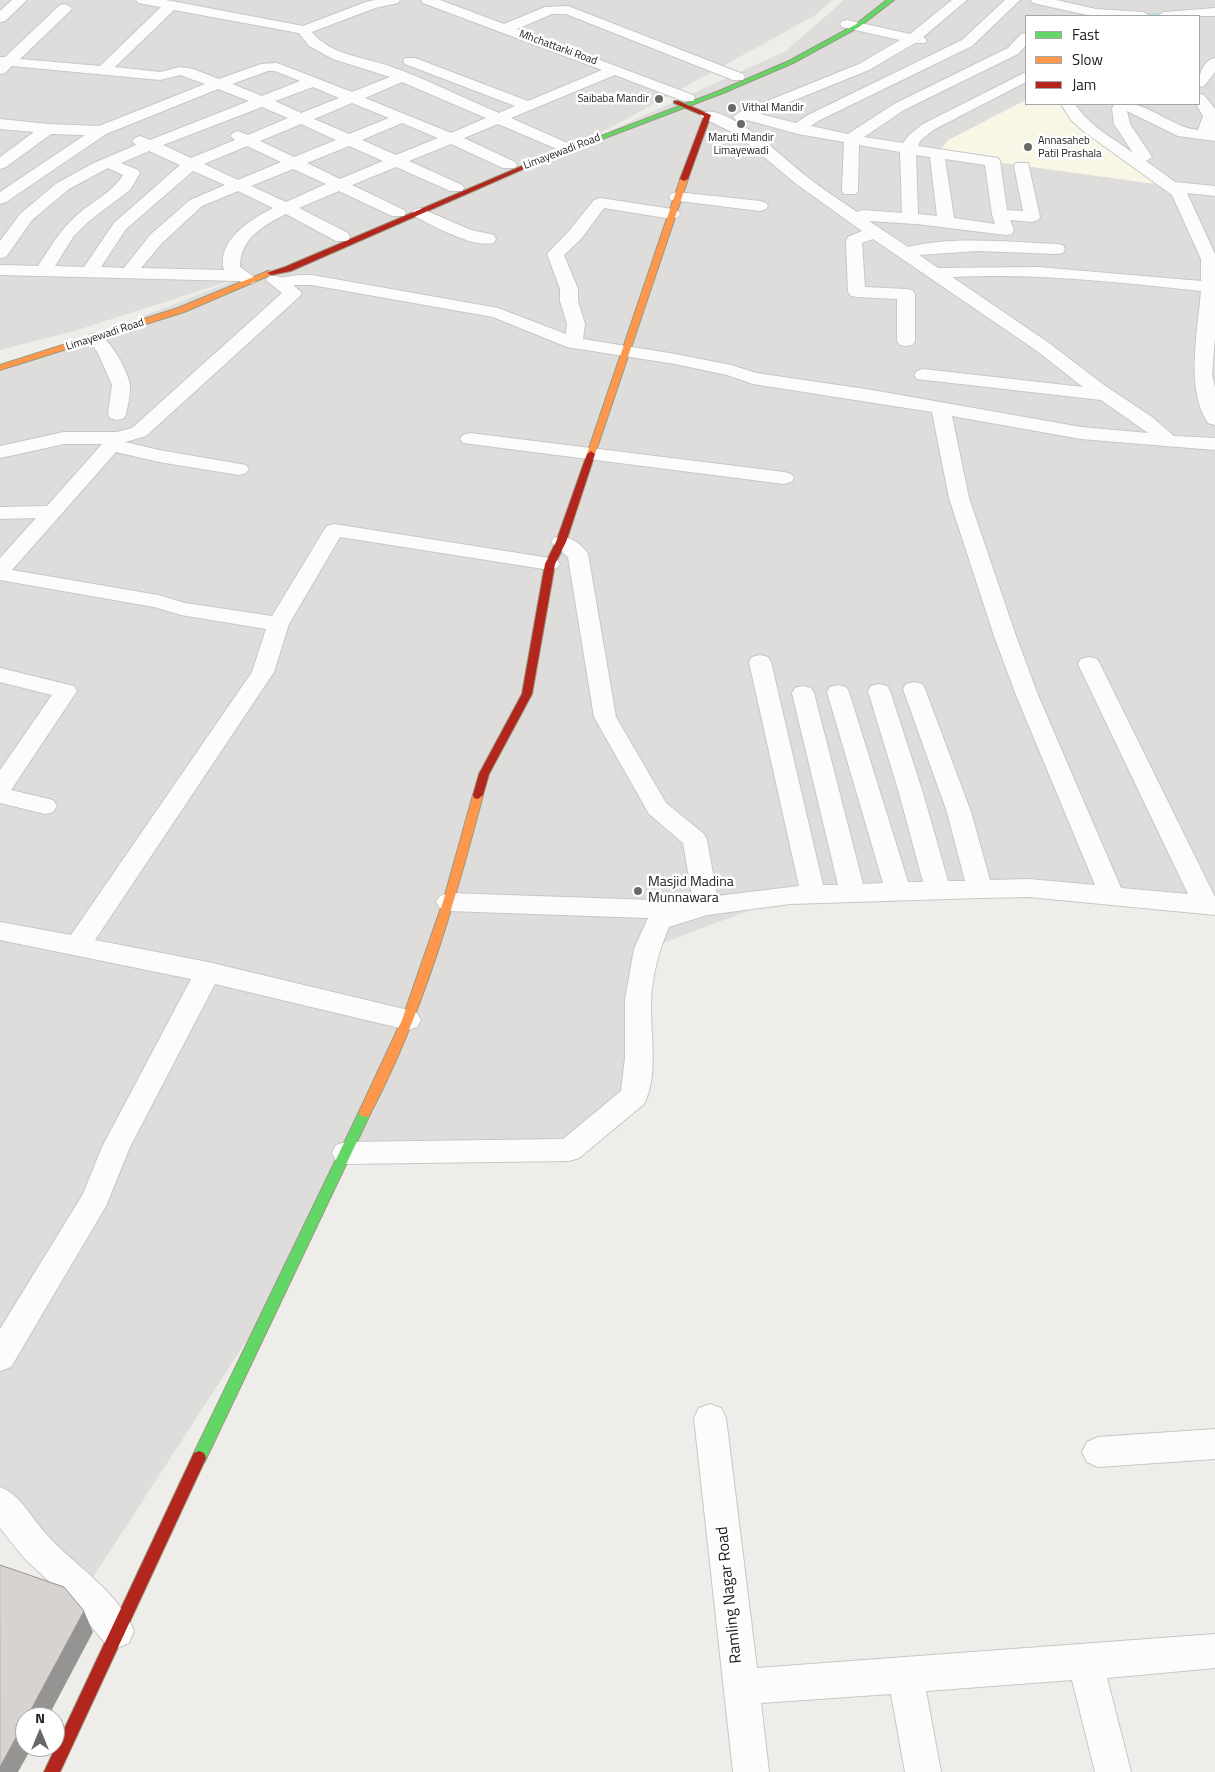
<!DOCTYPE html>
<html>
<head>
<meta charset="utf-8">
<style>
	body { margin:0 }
	#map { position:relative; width:1215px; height:1772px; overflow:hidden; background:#efedea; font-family:"Titillium Web",sans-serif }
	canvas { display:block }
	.legend { position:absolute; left:1025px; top:15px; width:175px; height:90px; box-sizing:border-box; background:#fff; border:1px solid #a6a6a6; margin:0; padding:6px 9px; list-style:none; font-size:15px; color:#212121 }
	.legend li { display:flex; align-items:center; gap:10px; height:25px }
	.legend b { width:25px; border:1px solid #a6a6a6 }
	.north { position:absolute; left:15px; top:1707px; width:50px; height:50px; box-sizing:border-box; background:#fff; border:1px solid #a6a6a6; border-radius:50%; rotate:0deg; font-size:14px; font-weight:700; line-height:20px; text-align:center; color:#212121 }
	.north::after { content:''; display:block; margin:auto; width:18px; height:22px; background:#696867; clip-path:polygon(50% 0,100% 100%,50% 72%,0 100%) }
</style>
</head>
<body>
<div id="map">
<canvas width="1215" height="1772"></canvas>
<ul class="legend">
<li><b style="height:6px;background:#63d668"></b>Fast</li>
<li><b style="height:6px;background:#ff974d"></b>Slow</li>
<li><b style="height:6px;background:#b3261e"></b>Jam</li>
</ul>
<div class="north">N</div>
</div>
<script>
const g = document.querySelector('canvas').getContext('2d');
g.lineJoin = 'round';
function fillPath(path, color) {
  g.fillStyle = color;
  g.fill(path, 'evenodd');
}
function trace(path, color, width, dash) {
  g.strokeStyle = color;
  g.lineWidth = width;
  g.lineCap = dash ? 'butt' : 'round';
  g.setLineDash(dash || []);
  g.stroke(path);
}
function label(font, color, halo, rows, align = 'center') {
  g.font = font + ' "Titillium Web",sans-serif';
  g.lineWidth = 5;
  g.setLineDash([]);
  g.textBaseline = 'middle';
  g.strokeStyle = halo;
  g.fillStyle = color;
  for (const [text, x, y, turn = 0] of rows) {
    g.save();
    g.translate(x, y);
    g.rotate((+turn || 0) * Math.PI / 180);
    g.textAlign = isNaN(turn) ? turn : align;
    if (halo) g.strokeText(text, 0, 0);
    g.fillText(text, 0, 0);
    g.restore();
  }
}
fillPath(new Path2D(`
	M 0,0 L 832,0 L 814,16 L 579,145 L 786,51 L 844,0 L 1215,0 L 1215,914 L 1097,895 L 790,895 L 647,949 L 634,1096 L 569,1150 L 346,1153 L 284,1283 L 84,1591 L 0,1501 L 0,372 L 246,276 L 74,331 L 0,350 ZM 1026,16 L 1199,16 L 1199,104 L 1026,104 Z`), '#dedddb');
fillPath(new Path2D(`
	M 1026,100 L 1026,104 L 1070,104 L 1072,110 L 1170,186 L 937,154 L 948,140 Z`), '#f8f7e6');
trace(new Path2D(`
	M 1141,15 L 1166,15`), '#bbdce4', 4);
const street = new Path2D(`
	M 12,0 L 27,0 L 5,21 L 0,22 L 0,11 Z
	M 136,0 L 166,0 L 303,26 L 366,2 L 375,0 L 400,0 L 398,3 L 375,8 L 312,32 C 331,56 365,57 392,67 C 428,80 463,98 499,113 L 515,106 L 405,64 L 403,61 L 405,58 L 415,58 L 528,101 L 602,70 L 423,3 L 421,0 L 440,0 L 504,24 L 545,7 L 568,6 L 743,74 L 745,77 L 743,80 L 733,80 L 566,14 L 552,14 L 517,29 L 693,95 L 695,98 L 693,101 L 683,101 L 615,75 L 511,118 L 574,146 L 577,149 L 574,152 L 564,152 L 498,124 L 464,138 L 515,162 L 517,165 L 515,168 L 503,168 L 451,144 L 409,161 L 462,185 L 464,188 L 462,191 L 450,191 L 396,167 L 352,185 L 404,210 L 406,213 L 404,216 L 392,216 L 339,191 L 299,208 L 348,233 L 350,237 L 348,241 L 336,241 L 286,214 C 263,226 240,238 240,267 L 257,279 L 254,283 L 248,284 L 239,281 L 0,275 L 0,265 L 38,266 C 50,248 60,230 76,216 C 91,202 112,193 123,175 L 108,168 L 69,189 L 32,220 L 6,257 L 0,258 L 0,241 L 20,214 L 57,183 L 94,163 L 136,145 L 132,141 L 135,138 L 140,136 L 150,140 L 249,101 L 218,89 L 106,134 L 6,202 L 0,204 L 0,192 L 85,135 L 51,134 L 6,167 L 0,169 L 0,157 L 34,132 L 0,129 L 0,119 L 48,124 L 99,126 L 205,84 L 180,75 L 160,80 L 12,66 L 5,73 L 0,74 L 0,57 L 5,57 L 60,5 L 65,4 L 72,8 L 70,11 L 20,59 L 100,66 L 161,7 L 138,3 ZM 174,10 L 299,33 L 309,46 L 333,59 L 390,77 L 352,92 L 277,63 L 261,64 L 219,79 L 193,69 L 180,67 L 160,72 L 115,67 ZM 268,71 L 275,71 L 300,81 L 262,96 L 232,84 ZM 402,82 L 486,118 L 451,133 L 365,98 ZM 313,87 L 339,98 L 301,113 L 275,101 ZM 352,103 L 389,118 L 349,134 L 314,119 ZM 262,107 L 288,118 L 248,135 L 238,131 L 233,133 L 230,136 L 235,140 L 191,158 L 163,145 ZM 402,123 L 438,138 L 396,155 L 362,140 ZM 301,124 L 336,140 L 294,157 L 260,141 ZM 247,146 L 281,162 L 238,180 L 204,164 ZM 349,146 L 383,161 L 340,179 L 307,163 ZM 149,151 L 180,165 L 114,223 L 84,267 L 55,266 L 73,237 L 89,221 L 130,190 L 140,173 L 138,170 L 121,163 ZM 293,169 L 326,184 L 286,202 L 251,186 ZM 193,171 L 225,185 L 190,200 L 150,235 L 124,268 L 101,267 L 126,229 ZM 238,191 L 273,208 C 251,219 216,241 224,270 L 141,268 L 162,243 L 202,206 Z
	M 952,0 L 967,0 L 923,37 L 927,40 L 925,43 L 915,43 L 869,70 L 760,114 L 796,123 L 808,115 L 962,40 L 1005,0 L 1020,0 L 972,46 L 818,121 L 811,126 L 848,134 L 894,104 L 1008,48 L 1021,34 L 1026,33 L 1026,45 L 1018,54 L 904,110 L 864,137 L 903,143 L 909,135 L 923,124 L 1026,72 L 1026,82 L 933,130 L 920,141 L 918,146 L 998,158 L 1000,161 L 1007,210 L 1023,211 L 1014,166 L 1016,163 L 1028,163 L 1040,217 L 1038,220 L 1032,222 L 1010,220 L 1014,230 L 1012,234 L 1006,235 L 917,224 L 869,221 L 908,247 C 956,236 1008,242 1057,244 L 1063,245 L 1065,249 L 1063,253 L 1057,254 L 977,251 L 919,255 L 938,268 L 1038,267 L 1201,281 L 1201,259 L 1172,195 L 1083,131 L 1071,120 L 1061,104 L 1075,104 C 1089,126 1113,138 1133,153 L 1114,124 L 1112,108 L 1114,105 C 1146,97 1168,127 1198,130 L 1203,116 L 1196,104 L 1199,104 L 1199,94 L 1204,95 L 1215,109 L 1215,141 L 1178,136 L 1127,111 L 1130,124 L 1152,157 L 1146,161 L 1175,182 L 1215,186 L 1215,196 L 1187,193 L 1215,254 L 1215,337 L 1212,375 L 1215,387 L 1215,425 L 1208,423 C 1185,389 1198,330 1201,291 C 1118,282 1035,273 952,277 L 1049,343 L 1104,385 L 1152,417 L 1174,436 L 1215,438 L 1215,450 L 1081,439 L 952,416 L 969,498 L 1016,636 L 1038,695 L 1121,888 L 1188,894 L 1078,664 L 1081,659 L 1089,657 L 1097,659 L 1100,664 L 1215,897 L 1215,915 L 1029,897 L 980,898 L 790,904 L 707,915 L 669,927 C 659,950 652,976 651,1001 C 650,1033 659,1075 644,1104 L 579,1158 L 569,1161 L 346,1164 L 336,1161 L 332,1153 L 336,1145 L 346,1142 L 563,1139 L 621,1091 L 625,1058 L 625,1000 L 634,949 L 648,918 L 449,911 L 440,908 L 436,902 L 440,896 L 449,893 L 681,901 L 687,903 L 693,901 L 683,843 L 649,814 L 594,717 L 568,557 L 551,542 L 554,538 C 567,534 581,543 588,554 L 616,717 L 666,803 L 704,834 L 707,840 L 717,896 L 799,886 L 749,662 L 752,657 L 760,655 L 768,657 L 771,662 L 823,885 L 838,885 L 792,693 L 795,688 L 803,686 L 811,688 L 814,693 L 863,884 L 883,883 L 827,692 L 830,687 L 838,685 L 846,687 L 849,692 L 908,882 L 923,882 L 899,793 L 868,691 L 871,686 L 879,684 L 887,686 L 890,691 L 923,793 L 948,881 L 965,881 L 947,812 L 903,689 L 906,684 L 914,682 L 922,684 L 925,689 L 971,812 L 990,880 L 1029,879 L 1095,885 L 1016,695 L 994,636 L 949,498 L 932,412 L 753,384 L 727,375 L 675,364 L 567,347 L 493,317 L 312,285 L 293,285 L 302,293 L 299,297 L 146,436 L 125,442 L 159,450 L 246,465 L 249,469 L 246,473 L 239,475 L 159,462 L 116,452 L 12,570 L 158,595 L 185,603 L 272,616 L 324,530 L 327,526 L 334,524 L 550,558 L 557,560 L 560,564 L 557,568 L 550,570 L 340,537 L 289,624 L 274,672 L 95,940 L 208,962 L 408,1010 L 417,1013 L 421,1020 L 417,1027 L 408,1030 L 215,984 L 130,1147 L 106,1206 L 11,1367 L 0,1371 L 0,1329 L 83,1194 L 102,1147 L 191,979 L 0,940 L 0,922 L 71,935 L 252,672 L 266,629 L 181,615 L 154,607 L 0,580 L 0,558 L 36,518 L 0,519 L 0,507 L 47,506 L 102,444 L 64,444 L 0,458 L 0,446 L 64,432 L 117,432 L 132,428 L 282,293 L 266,280 L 269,276 C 275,275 280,278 286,277 C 295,275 303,275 312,275 L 498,308 L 566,334 L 567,324 L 560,301 L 560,289 L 547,254 L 569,231 L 594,200 L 600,198 L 672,209 L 678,211 L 680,214 L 678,217 L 672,219 L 604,208 L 581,239 L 564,255 L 578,289 L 578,301 L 585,324 L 583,339 L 675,354 L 731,365 L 756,373 L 872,390 L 1081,427 L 1148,433 L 1101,400 L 917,379 L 914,375 L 917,371 L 923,369 L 1083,387 L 1037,351 L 873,239 L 862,243 L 865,287 L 906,289 L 912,290 L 915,294 L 915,341 L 912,345 L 906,346 L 900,345 L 897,341 L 897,299 L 857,297 L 851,296 L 848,292 L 846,241 L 848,237 L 862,231 L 795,183 L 738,135 L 703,118 L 700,115 L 703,112 C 729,105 786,160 806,176 C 822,189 840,200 857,212 L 863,210 L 902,213 L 900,152 L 859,145 L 858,191 L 856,194 L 844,194 L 842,191 L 844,142 L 798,134 L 747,120 L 736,120 L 733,117 L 740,112 L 859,64 L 900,40 L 842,27 L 840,24 L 842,21 L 847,20 L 910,34 ZM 916,155 L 930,157 L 937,216 L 918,214 ZM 945,159 L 985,165 L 992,214 L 995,224 L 954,218 Z
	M 1031,0 L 1056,0 L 1096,9 L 1143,12 L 1150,16 L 1092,16 L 1033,3 Z
	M 1215,8 L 1215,16 L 1157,16 L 1164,12 Z
	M 1215,58 L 1215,72 L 1204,86 L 1199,87 C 1199,75 1202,61 1215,58 Z
	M 677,192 L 760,201 L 766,203 L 768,206 L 766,209 L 760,211 L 671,200 L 669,197 L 671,194 Z
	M 420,208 L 471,230 L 494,235 L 496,239 L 494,243 C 472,248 434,226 414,216 L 412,213 L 414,210 Z
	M 96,333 C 109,336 130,374 130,387 C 130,396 128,405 126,414 L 124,418 L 117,420 L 110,418 L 108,414 L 112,385 L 98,353 L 87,338 L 90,334 Z
	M 470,433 L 784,472 L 791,474 L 794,478 L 791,482 L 784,484 L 463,443 L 460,439 L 463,435 Z
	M 0,668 L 74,686 L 77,691 L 11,790 L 53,800 L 57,806 L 53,812 L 45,814 L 0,803 L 0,770 L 52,695 L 0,682 Z
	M 710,1404 L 721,1408 L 726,1418 L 757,1668 L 1215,1634 L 1215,1668 L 1107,1678 L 1131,1772 L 1095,1772 L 1072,1680 L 926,1691 L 941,1772 L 905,1772 L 891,1694 L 761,1703 L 769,1772 L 733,1772 L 694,1418 L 699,1408 Z
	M 1215,1429 L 1215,1459 L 1098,1467 L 1087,1462 L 1082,1452 L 1087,1442 L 1098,1437 Z
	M 0,1487 C 21,1495 32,1519 47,1535 C 76,1567 117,1590 134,1631 L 129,1643 L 117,1648 L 105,1643 L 72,1603 L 24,1558 L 0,1528 Z`);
const fast = new Path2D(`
	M 887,0 L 894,0 L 859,27 L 793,63 L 723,93 L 526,168 L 520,167 L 719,91 L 789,61 L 855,25 Z
	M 365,1107 L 369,1108 L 371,1112 L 204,1463 L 199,1465 L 194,1463 L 192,1458 L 194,1453 L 359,1112 L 361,1108 Z`);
const slow = new Path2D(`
	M 681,177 L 688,179 L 595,454 L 594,456 L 588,456 L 587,454 Z
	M 268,271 L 275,273 L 184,312 L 0,370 L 0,365 L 178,308 Z
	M 478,791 L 483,795 C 454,905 423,1014 369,1116 L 365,1117 L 361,1116 L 359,1112 L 402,1020 L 443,902 L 473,795 Z`);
const jam = new Path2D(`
	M 674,101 L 678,101 L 711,115 L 688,179 L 684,181 L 680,179 L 704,116 L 674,103 Z
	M 522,166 L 528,167 L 291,271 L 271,275 L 267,273 L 285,267 Z
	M 591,451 L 595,454 L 566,542 L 555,564 L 532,694 L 489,774 L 483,795 L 478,799 L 474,798 L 473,795 L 479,774 L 522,694 L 545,564 L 556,542 L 587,454 Z
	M 199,1451 L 204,1453 L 206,1458 L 60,1772 L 44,1772 L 194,1453 Z`);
trace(street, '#c8c7c6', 2);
trace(fast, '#999a80', 2);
trace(slow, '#999a80', 2);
trace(jam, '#999a80', 2);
fillPath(street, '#fdfcfc');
fillPath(fast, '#63d668');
fillPath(slow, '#ff974d');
fillPath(jam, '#b3261e');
fillPath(new Path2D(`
	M 84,1611 L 93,1632 L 48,1717 L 27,1717 Z
	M 25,1721 L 25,1747 L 32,1747 L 18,1772 L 0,1772 L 0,1767 Z`), '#969492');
const building = new Path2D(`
	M 0,1565 L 64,1587 L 84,1611 L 27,1717 L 25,1717 L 25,1721 L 0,1767 Z`);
fillPath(building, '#d6d3d1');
trace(building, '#969492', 1);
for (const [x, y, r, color] of [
	[659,99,5,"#696867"],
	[732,108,5,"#696867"],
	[741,124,5,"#696867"],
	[1028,147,5,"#696867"],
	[638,891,5,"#696867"]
]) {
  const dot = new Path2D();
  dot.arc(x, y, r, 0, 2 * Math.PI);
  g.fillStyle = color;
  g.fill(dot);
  trace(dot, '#fff', 2);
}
label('11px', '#212121', '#fff', [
	["Mhchattarki Road",558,48,20],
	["Limayewadi Road",562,152,-21],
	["Limayewadi Road",105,335,-18]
]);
label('11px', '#212121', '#fff', [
	["Saibaba Mandir",649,99,"right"],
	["Vithal Mandir",742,108],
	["Maruti Mandir",741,138,"center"],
	["Limayewadi",741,151,"center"],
	["Annasaheb",1038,141],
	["Patil Prashala",1038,154]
], 'left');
label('14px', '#212121', '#fff', [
	["Masjid Madina",648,883],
	["Munnawara",648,899]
], 'left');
label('16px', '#212121', '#fff', [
	["Ramling Nagar Road",730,1595,-96]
]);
</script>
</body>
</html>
